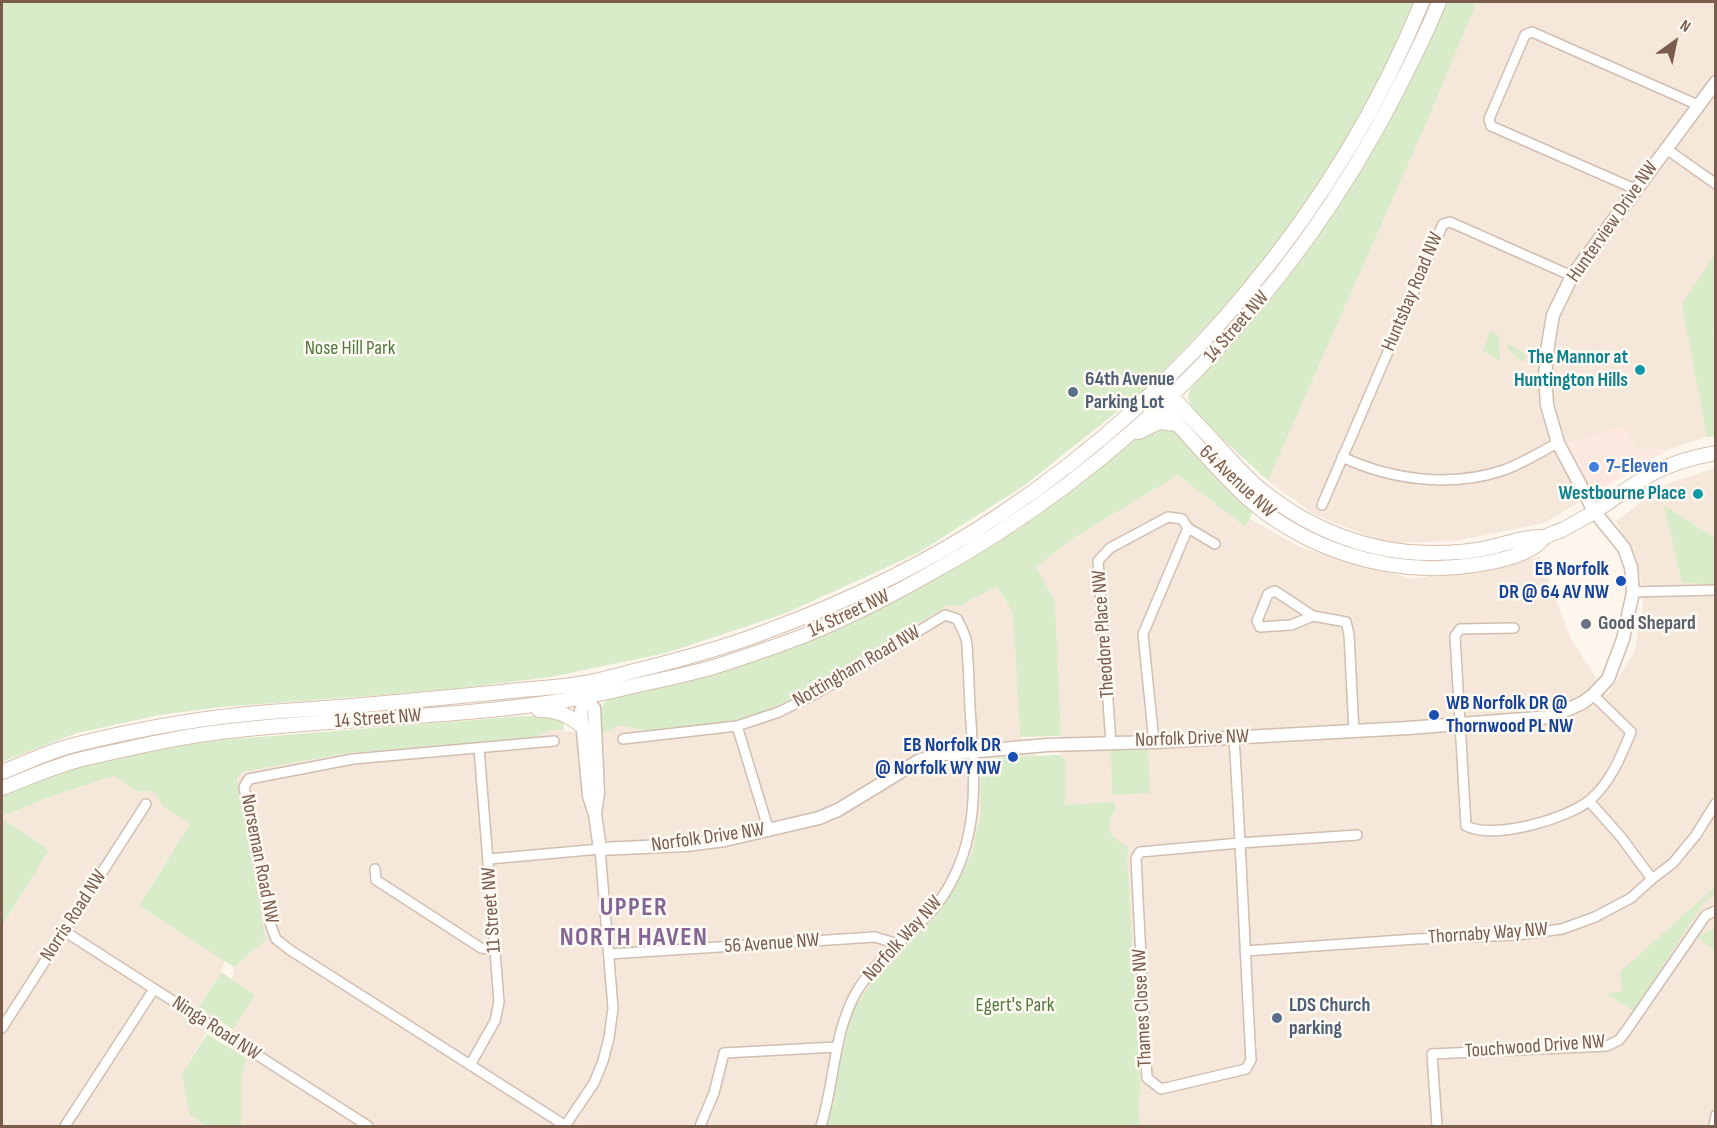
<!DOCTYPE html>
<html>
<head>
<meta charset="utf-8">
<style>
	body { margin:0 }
	#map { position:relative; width:1717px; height:1128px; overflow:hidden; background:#fdf6ec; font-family:"Sofia Sans Condensed",sans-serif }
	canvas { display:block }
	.frame { position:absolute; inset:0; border:3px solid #7a5c4d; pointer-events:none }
	.north { position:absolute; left:1645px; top:12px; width:60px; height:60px; -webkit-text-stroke:4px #fffaf3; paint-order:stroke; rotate:33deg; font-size:16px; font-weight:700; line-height:24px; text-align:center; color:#7a5c4d }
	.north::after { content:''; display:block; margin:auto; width:21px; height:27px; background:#7a5c4d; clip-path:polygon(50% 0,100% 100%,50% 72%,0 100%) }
</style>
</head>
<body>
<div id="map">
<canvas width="1717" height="1128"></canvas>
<div class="frame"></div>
<div class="north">N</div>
</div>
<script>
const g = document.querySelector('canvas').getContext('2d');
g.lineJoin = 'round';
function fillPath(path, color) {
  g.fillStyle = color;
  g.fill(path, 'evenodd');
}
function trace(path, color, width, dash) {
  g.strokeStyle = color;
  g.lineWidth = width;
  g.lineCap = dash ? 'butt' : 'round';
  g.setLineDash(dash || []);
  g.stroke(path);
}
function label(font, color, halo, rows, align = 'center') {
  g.font = font + ' "Sofia Sans Condensed",sans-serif';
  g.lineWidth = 5;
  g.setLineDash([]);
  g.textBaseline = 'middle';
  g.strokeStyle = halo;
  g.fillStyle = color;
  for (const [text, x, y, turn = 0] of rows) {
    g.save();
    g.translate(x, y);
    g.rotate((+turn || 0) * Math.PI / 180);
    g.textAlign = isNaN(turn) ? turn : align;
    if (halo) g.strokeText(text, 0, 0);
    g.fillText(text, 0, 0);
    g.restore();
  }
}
fillPath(new Path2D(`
	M 1477,2 L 1715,2 L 1715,436 L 1707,437 L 1668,450 L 1637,449 L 1578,463 L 1598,491 L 1544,523 L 1456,541 L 1386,543 L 1315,515 L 1268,481 L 1429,117 Z
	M 1715,468 L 1715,1126 L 1140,1126 L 1138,1094 L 1141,1093 L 1127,853 L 1129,848 L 1117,840 L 1109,829 L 1110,821 L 1114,814 L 1065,805 L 1065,759 L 1060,755 L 1061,736 L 1055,601 L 1035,567 L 1072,539 L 1178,475 L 1245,527 L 1250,519 L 1300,547 L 1412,579 L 1540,557 L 1571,639 L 1607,695 L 1634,653 L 1643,608 L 1640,575 L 1616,521 L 1665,485 Z
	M 997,586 L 1013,613 L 1020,737 L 1037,756 L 987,758 L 981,766 L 981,812 L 972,853 L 953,891 L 934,918 L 904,945 L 834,1100 L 827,1126 L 241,1126 L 241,1080 L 246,1058 L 227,1046 L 233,1030 L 255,995 L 232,979 L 234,967 L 266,940 L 237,778 L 242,772 L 348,753 L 532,739 L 551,730 L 601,734 L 617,726 L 625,726 L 646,731 L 698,727 L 728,722 L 768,710 L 799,696 L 947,606 L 952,605 L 958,607 Z
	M 114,776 L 139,792 L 147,791 L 155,793 L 158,796 L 161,805 L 190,824 L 139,906 L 225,961 L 221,972 L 199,1007 L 215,1018 L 182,1074 L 203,1126 L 2,1126 L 2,926 L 49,850 L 2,818 L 2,816 L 61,793 Z`), '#f5e8da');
fillPath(new Path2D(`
	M 1624,426 L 1637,449 L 1668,450 L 1598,491 L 1578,463 L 1566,443 Z`), '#fde8e0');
fillPath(new Path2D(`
	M 2,2 L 1416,2 L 1391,56 L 1361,116 L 1331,168 L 1293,223 L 1240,291 L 1147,388 L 1025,485 L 918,553 L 784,614 L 666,653 L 551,677 L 436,691 L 221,707 L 160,715 L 77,733 L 2,762 Z
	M 1445,2 L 1477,2 L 1429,117 L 1268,481 L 1195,413 L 1188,399 L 1190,389 L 1251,320 L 1286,278 L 1347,191 L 1382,132 L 1436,26 Z
	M 1715,254 L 1716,327 L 1713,331 L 1716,350 L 1716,436 L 1707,437 L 1682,304 Z
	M 1491,330 L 1499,336 L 1500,361 L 1483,351 Z
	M 1507,343 L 1524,353 L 1525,362 L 1519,360 L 1507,348 Z
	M 1165,425 L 1177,432 L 1254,510 L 1245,527 L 1178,475 L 1072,539 L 1036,567 L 1055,601 L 1061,736 L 1020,737 L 1013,613 L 997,586 L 958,607 L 952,605 L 947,606 L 799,696 L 768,710 L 728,722 L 698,727 L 646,731 L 625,726 L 618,726 L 601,734 C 601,726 600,713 603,705 C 609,694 641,691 653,688 L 939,576 L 979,553 L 1027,521 L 1067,493 L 1141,434 Z
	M 1664,505 L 1715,538 L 1715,584 L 1682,583 Z
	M 523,716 L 554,716 L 565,717 L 563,730 L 551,730 L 533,739 L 348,753 L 242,772 L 237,779 L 266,940 L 234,967 L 139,906 L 190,824 L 161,805 C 159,793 151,789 139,792 L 114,776 L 61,793 L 2,816 L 2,795 L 78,768 L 140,752 L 210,741 Z
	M 1148,749 L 1150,793 L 1112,795 L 1111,751 Z
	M 1060,755 L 1065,759 L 1065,805 L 1114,802 L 1116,808 C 1115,812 1111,817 1110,821 C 1106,834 1120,842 1129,848 L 1127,853 L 1141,1093 L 1138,1095 L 1140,1126 L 827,1126 L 834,1100 L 842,1052 L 853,1012 L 876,974 L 934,918 L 953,891 L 972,853 L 981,812 L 981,766 L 986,758 Z
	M 2,818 L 49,850 L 2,926 Z
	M 1715,887 L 1715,894 L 1706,900 L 1633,1011 L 1605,993 L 1622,992 L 1620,972 Z
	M 1715,929 L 1716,929 L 1715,950 L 1698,938 L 1701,935 Z
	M 221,972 L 255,995 L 233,1030 L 199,1007 Z
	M 207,1034 L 246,1058 L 241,1080 L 241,1126 L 203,1126 L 201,1122 L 190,1115 L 182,1074 Z`), '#d8ecc9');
const minor = new Path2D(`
	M 1665,148 L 1716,184
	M 1635,189 L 1491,126 L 1489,119 L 1525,35 L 1532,32 L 1698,105
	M 1342,457 C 1391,480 1451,488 1504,470 C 1523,463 1540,452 1558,443
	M 1322,505 L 1443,224 L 1450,222 L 1572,276
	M 1633,592 L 1716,590
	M 1313,616 L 1291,625 L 1260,627 L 1257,621 L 1268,594 L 1275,591 L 1313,616 L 1346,622 L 1349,634 L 1354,732
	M 1514,628 L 1460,629 L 1455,636 L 1466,826 C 1494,840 1567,819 1590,800 C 1611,782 1621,756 1631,732 L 1593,695
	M 737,726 L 769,831
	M 1234,738 C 1241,845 1245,953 1251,1060 L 1246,1069 L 1161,1089 L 1147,1078 L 1136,858 L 1140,852 L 1240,843 L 1357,835
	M 623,739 L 737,726 L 779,712 L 817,693 L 945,615 L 957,619 C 960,625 964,632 966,639 C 968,646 967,655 968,662 C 969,677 969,692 970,707 C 974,773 982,834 945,893 C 921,930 880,953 857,991 C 833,1032 835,1082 821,1126
	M 554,741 L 353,759 L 249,779 L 244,787 L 271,926 L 276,939 L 290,950 L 566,1126
	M 1154,742 L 1143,634 L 1188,528
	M 1111,743 L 1098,561 L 1110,548 L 1168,517 L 1182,519 L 1188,528 L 1215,544
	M 1589,801 L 1621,837 L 1652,879
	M 489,859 L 600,849 L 613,1008 L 609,1038 L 603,1061 L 594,1083 L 565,1126
	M 375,869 L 376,880 L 481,948 L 495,950
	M 64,931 L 368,1126
	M 1245,951 L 1416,939 L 1517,935 L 1562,929 L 1595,917 L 1631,898 L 1652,879 L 1673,863 L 1696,835 L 1716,803
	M 609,954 L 875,937 L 898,944
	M 2,1028 L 146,804
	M 470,1065 L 495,1021 L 499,1002 L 479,748
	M 65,1126 L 154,989
	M 700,1126 L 714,1093 L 724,1053 L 837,1047
	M 1437,1126 L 1432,1054 L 1607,1046 L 1619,1040 L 1626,1031 L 1706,915 L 1716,911
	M 1714,1126 L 1716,1115`);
const tertiary = new Path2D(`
	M 585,696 L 587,702 L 594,708 L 598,793 L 595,813
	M 587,702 L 581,710 L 589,796 L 595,814 L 600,849 L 686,845 L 725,840 L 819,818 L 838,810 L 920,760 L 945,754 L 1047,745 L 1154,742 L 1408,728 L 1551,717 L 1582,703 L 1593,695 L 1608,679 L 1623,639 L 1633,592 L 1631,567 L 1624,548 L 1594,511 L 1558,443 L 1547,405 L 1545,376 L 1548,345 L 1553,315 L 1572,276 L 1716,82`);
const secondary = new Path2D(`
	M 1166,390 C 1183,409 1201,428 1219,447 C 1233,463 1247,479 1264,492 C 1311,530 1372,554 1433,553 C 1451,553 1470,552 1487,548 C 1507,544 1525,536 1545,537
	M 1156,400 C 1186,432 1214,467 1246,497 C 1303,547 1381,574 1457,567 C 1478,565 1518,559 1535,546 C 1539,544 1542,539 1545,537 C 1550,534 1557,532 1562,530 C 1573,524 1584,518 1594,512 C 1613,500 1631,485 1651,474 C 1672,463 1693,457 1716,453
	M 1139,432 L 1159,422 L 1177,424
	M 539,710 C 558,710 568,715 582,726
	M 2,772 C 25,763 50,751 74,745 C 138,729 204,717 270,712 C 293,710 316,709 339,707 C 393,703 448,697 502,692 C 528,689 554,688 579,684 C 599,681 619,675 638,670 C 683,659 727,647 770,630 C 851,600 929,562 1001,514 C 1186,390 1338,208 1422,2
	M 2,788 C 26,779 50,768 75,761 C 89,757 104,754 118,751 C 149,744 181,737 213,733 C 328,718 446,719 561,701 C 587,697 613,691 638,685 C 661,680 684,675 707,669 C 734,661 762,651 790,641 C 836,624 881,601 924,577 C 1128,466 1293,296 1398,89 C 1413,60 1427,32 1439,2`);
trace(minor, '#d1beb0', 12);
trace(tertiary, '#d1beb0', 15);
trace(secondary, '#d6c0b0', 16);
trace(minor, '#fff', 9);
trace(tertiary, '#fff', 12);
trace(secondary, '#fff', 14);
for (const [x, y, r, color] of [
	[1640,370,6,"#0f9aa8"],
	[1073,392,6,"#5c6f8a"],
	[1594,467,6,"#3f7fe0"],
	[1698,494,6,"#0f9aa8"],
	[1621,581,6,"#1a4fb4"],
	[1586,624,6,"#6b7280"],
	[1434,715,6,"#1a4fb4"],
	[1013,757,6,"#1a4fb4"],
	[1277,1018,6,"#5c6f8a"]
]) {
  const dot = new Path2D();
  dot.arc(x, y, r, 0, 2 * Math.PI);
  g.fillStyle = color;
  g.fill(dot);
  trace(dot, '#fffaf3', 2);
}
label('20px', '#7a5c4d', '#fffaf3', [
	["Hunterview Drive NW",1613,222,-55],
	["Huntsbay Road NW",1413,292,-67],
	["14 Street NW",1237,327,-49],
	["64 Avenue NW",1237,482,43],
	["14 Street NW",849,614,-25],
	["Theodore Place NW",1104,634,-94],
	["Nottingham Road NW",857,667,-30],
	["14 Street NW",378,719,-4],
	["Norfolk Drive NW",1192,739,-2],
	["Norfolk Drive NW",708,838,-8],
	["Norseman Road NW",259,859,79],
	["11 Street NW",492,910,-94],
	["Norris Road NW",74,916,-57],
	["Thornaby Way NW",1488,934,-4],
	["Norfolk Way NW",903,939,-48],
	["56 Avenue NW",772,944,-4],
	["Thames Close NW",1143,1008,-93],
	["Ninga Road NW",216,1029,33],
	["Touchwood Drive NW",1535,1047,-4]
]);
label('20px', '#537a41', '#fffaf3', [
	["Nose Hill Park",350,349],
	["Egert's Park",1015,1006]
]);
label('bold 20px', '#0d838f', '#fffaf3', [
	["The Mannor at",1628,358],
	["Huntington Hills",1628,381],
	["Westbourne Place",1686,494]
], 'right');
label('bold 20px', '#4e5e75', '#fffaf3', [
	["64th Avenue",1085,380],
	["Parking Lot",1085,403],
	["LDS Church",1289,1006],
	["parking",1289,1029]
], 'left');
label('bold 20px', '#366cbe', '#fffaf3', [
	["7-Eleven",1606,467]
], 'left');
label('bold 20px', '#164399', '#fffaf3', [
	["EB Norfolk",1609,570],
	["DR @ 64 AV NW",1609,593],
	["WB Norfolk DR @",1446,704,"left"],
	["Thornwood PL NW",1446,727,"left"],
	["EB Norfolk DR",1001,746],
	["@ Norfolk WY NW",1001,769]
], 'right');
label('bold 20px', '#5b616d', '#fffaf3', [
	["Good Shepard",1598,624]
], 'left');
g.letterSpacing = '1.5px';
label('bold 26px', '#846695', '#fffaf3', [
	["UPPER",634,908],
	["NORTH HAVEN",634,938]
]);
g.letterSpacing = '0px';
</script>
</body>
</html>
